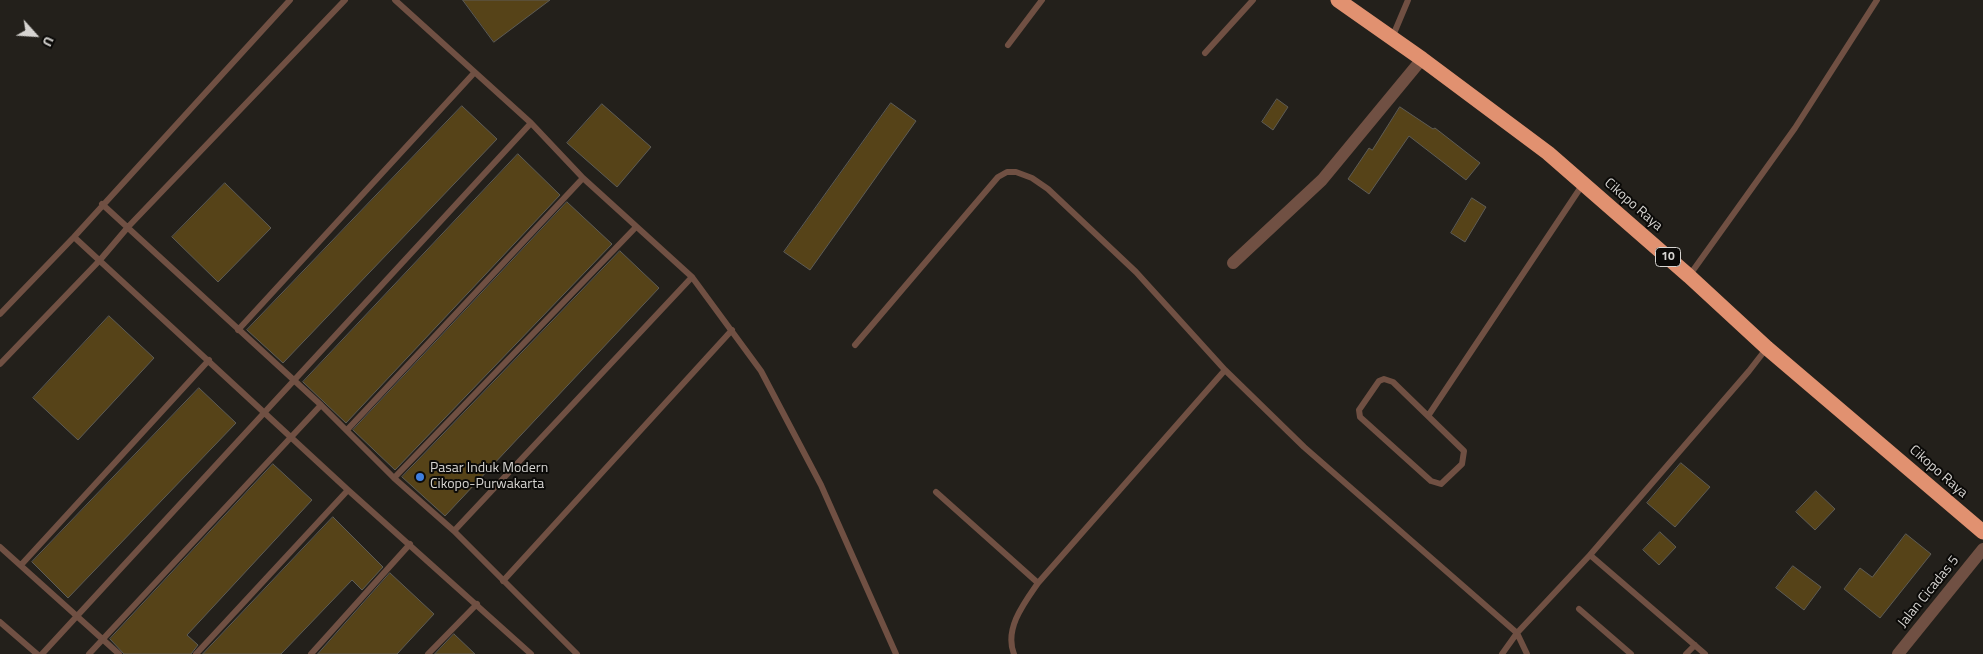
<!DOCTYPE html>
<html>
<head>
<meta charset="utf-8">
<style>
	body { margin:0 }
	#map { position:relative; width:1983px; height:654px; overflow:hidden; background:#23201b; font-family:"Titillium Web",sans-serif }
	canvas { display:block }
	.north { position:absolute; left:10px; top:10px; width:50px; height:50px; -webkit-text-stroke:4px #0b0a08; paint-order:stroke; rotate:116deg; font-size:14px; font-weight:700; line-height:20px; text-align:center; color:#d6d4d1 }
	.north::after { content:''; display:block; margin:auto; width:18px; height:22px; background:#d6d4d1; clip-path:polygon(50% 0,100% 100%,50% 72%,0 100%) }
</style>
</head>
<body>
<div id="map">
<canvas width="1983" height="654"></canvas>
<div class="north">U</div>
</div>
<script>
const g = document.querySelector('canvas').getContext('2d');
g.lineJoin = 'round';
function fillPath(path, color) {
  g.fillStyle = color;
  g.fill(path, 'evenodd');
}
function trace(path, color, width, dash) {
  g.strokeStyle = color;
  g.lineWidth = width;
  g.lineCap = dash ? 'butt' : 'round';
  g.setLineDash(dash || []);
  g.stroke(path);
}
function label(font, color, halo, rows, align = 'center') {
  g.font = font + ' "Titillium Web",sans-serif';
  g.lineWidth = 4;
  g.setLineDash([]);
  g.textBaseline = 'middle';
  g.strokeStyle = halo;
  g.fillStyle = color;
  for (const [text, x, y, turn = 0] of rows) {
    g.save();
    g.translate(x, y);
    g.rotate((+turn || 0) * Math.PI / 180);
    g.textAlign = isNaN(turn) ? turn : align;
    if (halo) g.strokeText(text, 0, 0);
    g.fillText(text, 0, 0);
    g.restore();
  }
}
const building = new Path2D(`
	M 463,0 L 550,0 L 494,42 Z
	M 1277,99 L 1288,107 L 1273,130 L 1262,122 Z
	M 891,103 L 916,121 L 810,270 L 784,252 Z
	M 602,104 L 651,147 L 617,187 L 567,143 Z
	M 462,106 L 497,139 L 283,363 L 247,330 Z
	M 1400,107 L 1433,129 L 1435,128 L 1480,163 L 1466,180 L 1409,136 L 1369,194 L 1348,179 L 1369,148 L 1372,150 Z
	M 518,154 L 560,195 L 346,423 L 303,382 Z
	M 225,183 L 271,228 L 218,282 L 172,237 Z
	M 1472,198 L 1486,207 L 1465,242 L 1451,233 Z
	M 567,202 L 612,244 L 395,470 L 353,430 Z
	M 620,251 L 659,288 L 445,516 L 402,477 Z
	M 109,316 L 154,358 L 78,440 L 33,398 Z
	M 199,388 L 236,423 L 68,598 L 32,562 Z
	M 1681,463 L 1710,487 L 1675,527 L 1647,503 Z
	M 273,464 L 312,500 L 187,635 L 198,645 L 191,654 L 124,654 L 110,639 Z
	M 1816,491 L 1835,509 L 1815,530 L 1796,512 Z
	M 333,517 L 383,567 L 362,590 L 352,580 L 281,654 L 203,654 Z
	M 1660,532 L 1676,547 L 1659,565 L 1643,550 Z
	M 1906,534 L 1931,554 L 1880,618 L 1844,589 L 1860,568 L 1872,577 Z
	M 1793,566 L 1821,587 L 1804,610 L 1776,588 Z
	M 390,573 L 434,614 L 397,654 L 318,654 Z
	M 454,634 L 475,654 L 435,654 Z`);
fillPath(building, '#564318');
trace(building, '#5e5c56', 1);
trace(new Path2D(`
	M 395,0 L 531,123 L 583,178 L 692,277 L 761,371 L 821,485 L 896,654
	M 1392,38 L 1408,0
	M 1008,45 L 1042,0
	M 1205,53 L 1253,0
	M 102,204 L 321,405 L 394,478 L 454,531 L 577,654
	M 74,237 L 348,490 L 531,654
	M 1689,276 L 1795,128 L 1877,0
	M 0,314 L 74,237 L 290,0
	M 238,330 L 474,73
	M 855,345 L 998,177 L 1007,172 L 1016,172 L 1032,178 L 1048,189 L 1136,272 L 1225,370 L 1304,447 L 1517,633 L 1590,555 L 1749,371 L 1766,349
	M 0,364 L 100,260 L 128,227 L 345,0
	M 1384,379 L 1393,382 L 1464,451 L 1462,464 L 1441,484 L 1431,481 L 1360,417 L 1359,410 L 1379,381 Z
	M 1428,416 L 1583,184
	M 347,430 L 583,178
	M 394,478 L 636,227
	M 936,492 L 1038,583
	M 454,531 L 692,277
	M 0,547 L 119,654
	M 1590,555 L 1705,654
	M 21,565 L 209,360
	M 503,581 L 732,330
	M 1579,609 L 1631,654
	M 0,622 L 37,654
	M 42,654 L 531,123
	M 89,654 L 321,405
	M 196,654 L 348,490
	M 311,654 L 410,544
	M 428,654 L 477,604
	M 1014,654 C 1004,629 1024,603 1038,583 L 1225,370
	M 1502,654 L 1517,633 L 1527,654
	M 1686,654 L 1695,645`), '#705043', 6);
trace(new Path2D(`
	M 1233,263 L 1322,180 L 1422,59
	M 1898,654 L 1983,549`), '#705043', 12);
trace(new Path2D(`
	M 1338,0 L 1422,59 L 1548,153 L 1689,276 L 1767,348 L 1983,532`), '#e19170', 15);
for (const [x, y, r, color] of [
	[420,477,5,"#3f7fe0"]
]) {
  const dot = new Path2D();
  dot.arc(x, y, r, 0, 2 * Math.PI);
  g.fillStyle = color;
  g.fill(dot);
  trace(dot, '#0b0a08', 2);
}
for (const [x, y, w] of [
	[1668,257,25]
]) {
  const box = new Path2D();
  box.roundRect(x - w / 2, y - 9.5, w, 19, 4);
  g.fillStyle = '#0b0a08';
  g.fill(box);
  trace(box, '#d6d4d1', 1);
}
label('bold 12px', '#d6d4d1', null, [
	["10",1668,257]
]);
label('14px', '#d6d4d1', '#0b0a08', [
	["Cikopo Raya",1633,205,41],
	["Cikopo Raya",1938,472,41],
	["Jalan Cicadas 5",1929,592,-51]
]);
label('14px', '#d6d4d1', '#0b0a08', [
	["Pasar Induk Modern",430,469],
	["Cikopo-Purwakarta",430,485]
], 'left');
</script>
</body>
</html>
